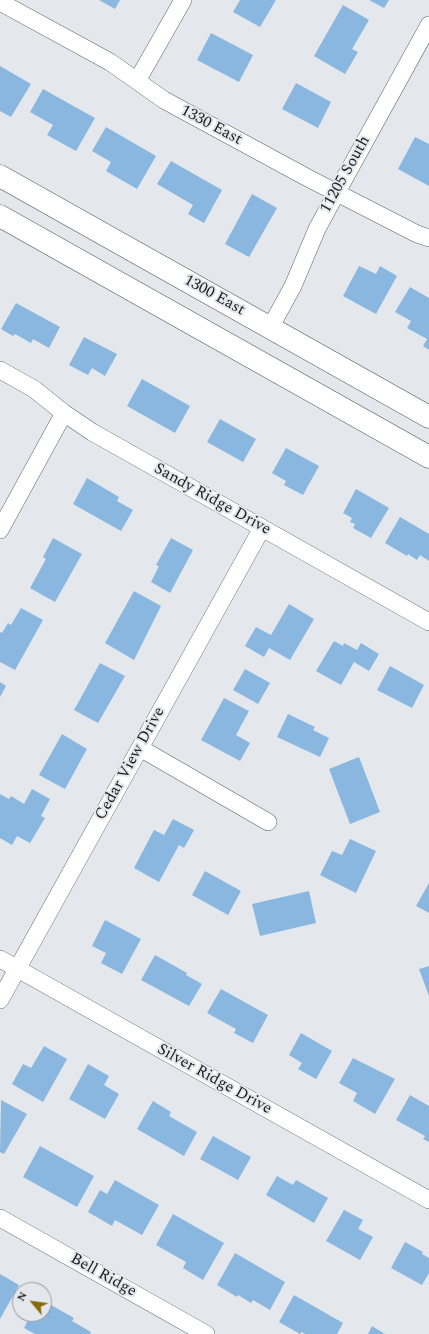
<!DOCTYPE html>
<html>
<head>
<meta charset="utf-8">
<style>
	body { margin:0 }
	#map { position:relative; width:429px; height:1334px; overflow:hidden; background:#e4e8ed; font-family:Spectral,serif }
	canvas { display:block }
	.north { position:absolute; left:12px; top:1282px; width:40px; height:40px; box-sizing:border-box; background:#e4e8ed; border:1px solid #93969a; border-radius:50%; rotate:299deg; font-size:11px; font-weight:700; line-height:16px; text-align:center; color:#1a1c1d }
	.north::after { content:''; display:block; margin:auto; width:14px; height:18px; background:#866c09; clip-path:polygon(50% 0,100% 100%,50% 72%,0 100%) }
</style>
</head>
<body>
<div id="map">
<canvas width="429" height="1334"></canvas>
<div class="north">N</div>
</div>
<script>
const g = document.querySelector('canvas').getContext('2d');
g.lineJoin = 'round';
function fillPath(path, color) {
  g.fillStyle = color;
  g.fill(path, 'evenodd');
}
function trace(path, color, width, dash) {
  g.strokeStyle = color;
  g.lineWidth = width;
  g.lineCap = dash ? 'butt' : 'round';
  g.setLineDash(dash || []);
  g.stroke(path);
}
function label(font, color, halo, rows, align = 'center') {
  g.font = font + ' Spectral,serif';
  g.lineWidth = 4;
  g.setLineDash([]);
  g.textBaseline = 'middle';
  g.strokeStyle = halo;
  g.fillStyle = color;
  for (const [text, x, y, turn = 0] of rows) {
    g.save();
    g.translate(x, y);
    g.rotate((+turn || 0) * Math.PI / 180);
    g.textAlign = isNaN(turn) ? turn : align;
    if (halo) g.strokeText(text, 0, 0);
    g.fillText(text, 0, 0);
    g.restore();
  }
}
fillPath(new Path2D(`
	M 99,0 L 120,0 L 115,9 Z
	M 240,0 L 276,0 L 260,27 L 233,12 Z
	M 369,0 L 389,0 L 384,8 Z
	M 343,5 L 369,20 L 352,49 L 358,52 L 345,74 L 314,56 Z
	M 211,33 L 253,55 L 239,82 L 197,60 Z
	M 0,66 L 31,84 L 11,117 L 0,111 Z
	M 296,83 L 331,102 L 318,128 L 282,109 Z
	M 43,89 L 95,118 L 76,151 L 47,135 L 53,125 L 30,112 Z
	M 106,127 L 156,156 L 137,189 L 106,171 L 111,162 L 92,151 Z
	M 415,137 L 429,144 L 429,186 L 398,169 Z
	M 171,161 L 222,190 L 204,223 L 188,214 L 193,205 L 157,184 Z
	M 252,194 L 277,208 L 249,257 L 225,244 Z
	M 359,266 L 376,274 L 380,266 L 397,276 L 376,314 L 343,296 Z
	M 410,287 L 429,298 L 429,350 L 423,346 L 427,339 L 407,328 L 411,321 L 395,312 Z
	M 16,303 L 60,327 L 49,348 L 33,339 L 31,343 L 15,334 L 13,336 L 1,329 Z
	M 84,337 L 117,354 L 105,376 L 92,368 L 88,375 L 69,365 Z
	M 142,379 L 190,406 L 175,433 L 127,406 Z
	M 220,419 L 256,439 L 243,462 L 207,442 Z
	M 286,448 L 319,466 L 303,495 L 284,485 L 286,481 L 272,473 Z
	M 87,478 L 119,497 L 117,501 L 133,510 L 121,531 L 73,504 Z
	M 356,489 L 389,508 L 371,538 L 353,528 L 355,524 L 350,522 L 352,518 L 343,513 Z
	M 400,517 L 429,534 L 429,561 L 420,555 L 417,560 L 408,554 L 407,556 L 385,543 Z
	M 53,538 L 82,554 L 55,602 L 30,588 L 46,559 L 43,557 Z
	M 171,538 L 193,550 L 170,593 L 151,582 L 159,566 L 156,565 Z
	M 134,591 L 161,606 L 134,660 L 105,643 Z
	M 289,604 L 314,619 L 290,660 L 269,648 L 264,657 L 245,646 L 256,627 L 271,635 Z
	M 21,608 L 43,620 L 15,670 L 0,662 L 0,632 L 2,633 L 8,623 L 11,625 Z
	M 334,641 L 343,646 L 344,643 L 357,650 L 361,643 L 379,654 L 369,671 L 354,662 L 341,685 L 316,671 Z
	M 100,663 L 125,676 L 98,723 L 74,710 Z
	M 390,666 L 424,685 L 412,708 L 377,690 Z
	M 245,669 L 270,683 L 258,704 L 233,690 Z
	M 0,682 L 6,686 L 0,697 Z
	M 224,698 L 249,711 L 236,735 L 250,743 L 240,761 L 201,740 Z
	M 288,714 L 315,727 L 313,730 L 329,738 L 320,757 L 277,737 Z
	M 62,734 L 87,749 L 65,789 L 39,775 Z
	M 359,757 L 380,812 L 350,824 L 329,769 Z
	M 32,789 L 50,799 L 41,816 L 45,818 L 30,843 L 17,836 L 12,845 L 0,838 L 0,794 L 9,799 L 11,796 L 24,804 Z
	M 173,819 L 194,830 L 184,848 L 179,845 L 159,882 L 134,868 L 154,830 L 164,835 Z
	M 350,839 L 376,851 L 356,893 L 320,875 L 332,851 L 342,855 Z
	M 205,871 L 241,891 L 228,915 L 192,895 Z
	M 429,883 L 429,913 L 416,906 Z
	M 309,891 L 316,923 L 260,936 L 252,904 Z
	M 105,920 L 141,939 L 122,974 L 101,963 L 106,953 L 92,946 Z
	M 155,955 L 187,973 L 186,975 L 202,984 L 189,1006 L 141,980 Z
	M 429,966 L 429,996 L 419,969 Z
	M 221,989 L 268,1015 L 253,1043 L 234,1033 L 236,1029 L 207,1013 Z
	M 301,1033 L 332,1051 L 316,1079 L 298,1069 L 302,1063 L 289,1055 Z
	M 44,1046 L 67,1059 L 43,1102 L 12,1084 L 23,1064 L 31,1068 Z
	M 353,1058 L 395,1079 L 375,1114 L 353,1101 L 357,1093 L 339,1083 Z
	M 88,1064 L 109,1076 L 104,1085 L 119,1094 L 105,1119 L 69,1099 Z
	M 410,1095 L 429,1106 L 429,1142 L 423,1139 L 425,1136 L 396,1120 Z
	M 1,1100 L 27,1114 L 4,1154 L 0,1152 Z
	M 153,1101 L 171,1112 L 169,1116 L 197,1132 L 184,1156 L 137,1129 Z
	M 213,1136 L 251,1157 L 238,1180 L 200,1159 Z
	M 40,1146 L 94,1176 L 77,1207 L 23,1177 Z
	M 277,1176 L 293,1185 L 296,1180 L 328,1198 L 314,1223 L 266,1195 Z
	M 115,1180 L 159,1205 L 142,1235 L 115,1220 L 112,1226 L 88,1212 L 100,1190 L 107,1194 Z
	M 344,1210 L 363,1220 L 358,1229 L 373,1237 L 360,1260 L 326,1241 Z
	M 173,1214 L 224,1243 L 203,1280 L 183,1268 L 186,1262 L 156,1245 Z
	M 405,1242 L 423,1252 L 422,1254 L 429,1258 L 429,1273 L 422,1285 L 391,1268 Z
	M 235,1253 L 285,1282 L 270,1310 L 253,1300 L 251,1303 L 238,1295 L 237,1297 L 217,1285 Z
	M 0,1274 L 19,1285 L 0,1319 Z
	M 294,1295 L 343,1323 L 337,1334 L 305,1334 L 302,1332 L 300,1334 L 279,1322 Z
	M 44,1301 L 74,1318 L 72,1321 L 91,1332 L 90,1334 L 35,1334 L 24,1328 L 31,1314 L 44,1314 Z
	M 372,1326 L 385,1334 L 368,1334 Z`), '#89b7e0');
const street = new Path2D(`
	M 0,2 L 110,62 L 164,100 L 306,177 L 417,234 L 429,238
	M 137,81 L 183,0
	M 270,328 L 293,286 L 317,229 L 337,192 L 429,25
	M 0,370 L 34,389 L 64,413 L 92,432 L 429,622
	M 0,530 L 64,413
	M 140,748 L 268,822
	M 0,959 L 429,1200
	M 0,1000 L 262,528
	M 0,1218 L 206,1334`);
const primary = new Path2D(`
	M 0,176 L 429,417
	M 0,216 L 429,457`);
trace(street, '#5d6266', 18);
trace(primary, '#5d6266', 23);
trace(street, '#fff', 17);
trace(primary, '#fff', 22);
label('16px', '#1a1c1d', '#e4e8ed', [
	["1330 East",211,126,28],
	["11205 South",346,175,-61],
	["1300 East",214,296,29],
	["Sandy Ridge Drive",212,500,29],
	["Cedar View Drive",131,764,-61],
	["Silver Ridge Drive",214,1080,29],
	["Bell Ridge",103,1276,29]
]);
</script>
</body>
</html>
